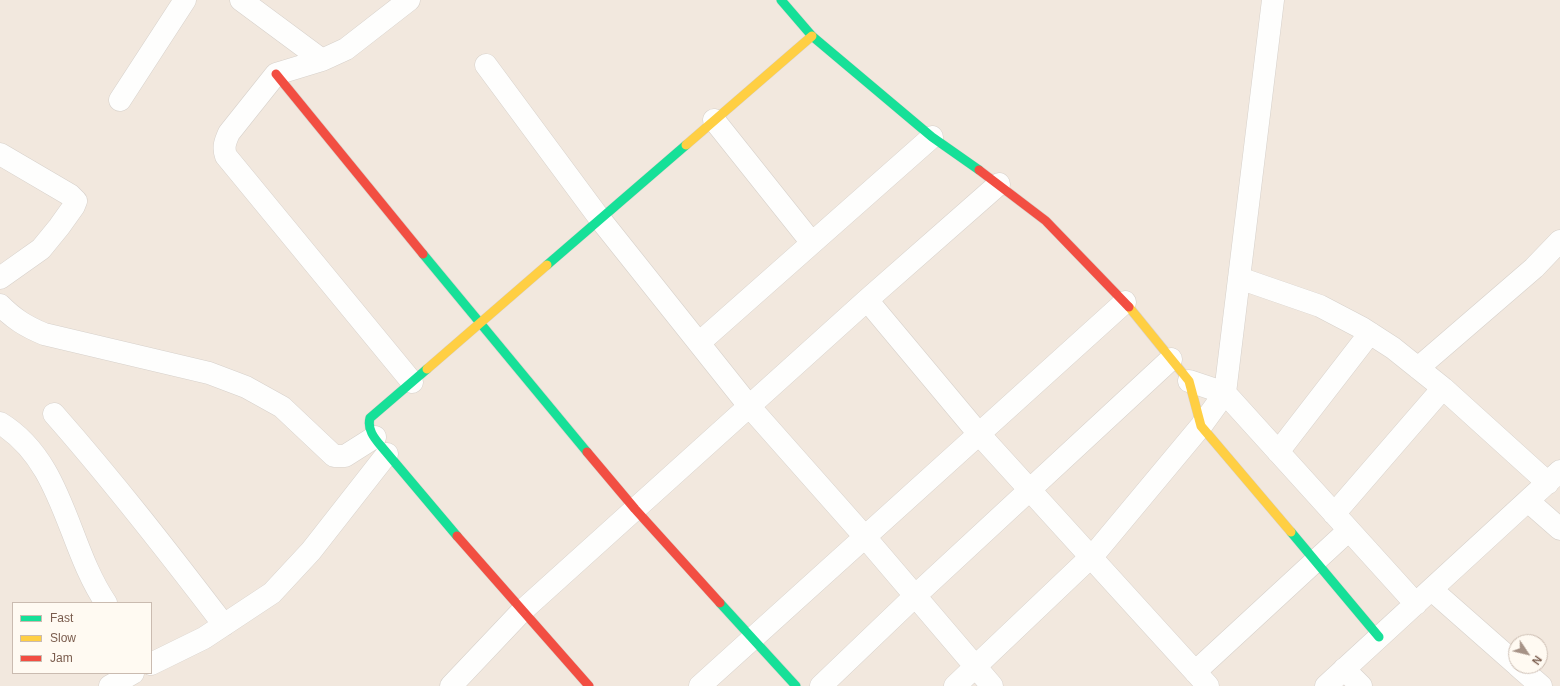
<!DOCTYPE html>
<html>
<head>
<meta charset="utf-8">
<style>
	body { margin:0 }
	#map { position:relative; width:1560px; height:686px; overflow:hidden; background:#f9f5f0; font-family:Helvetica,sans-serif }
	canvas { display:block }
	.legend { position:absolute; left:12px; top:602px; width:140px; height:72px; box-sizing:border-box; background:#fffaf2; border:1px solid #cabbb0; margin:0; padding:5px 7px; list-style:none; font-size:12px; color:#7a5c4d }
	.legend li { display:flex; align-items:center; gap:8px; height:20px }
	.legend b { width:20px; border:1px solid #cabbb0 }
	.north { position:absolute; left:1508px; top:634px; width:40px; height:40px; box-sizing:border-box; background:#fffaf2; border:1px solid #cabbb0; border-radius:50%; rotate:125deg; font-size:11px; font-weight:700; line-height:16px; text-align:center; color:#7a5c4d }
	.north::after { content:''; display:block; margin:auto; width:14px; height:18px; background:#a69286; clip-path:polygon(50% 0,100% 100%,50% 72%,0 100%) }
</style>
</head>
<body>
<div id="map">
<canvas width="1560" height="686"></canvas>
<ul class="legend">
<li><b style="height:5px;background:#16e098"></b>Fast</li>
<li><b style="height:5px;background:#ffcf43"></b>Slow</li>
<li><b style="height:5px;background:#f24e42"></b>Jam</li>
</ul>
<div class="north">N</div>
</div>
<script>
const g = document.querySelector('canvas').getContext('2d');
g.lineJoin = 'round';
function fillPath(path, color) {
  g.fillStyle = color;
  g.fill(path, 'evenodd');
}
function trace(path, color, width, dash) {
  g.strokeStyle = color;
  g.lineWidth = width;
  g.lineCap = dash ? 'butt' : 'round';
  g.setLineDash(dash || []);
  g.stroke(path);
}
fillPath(new Path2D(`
	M 0,0 L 1560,0 L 1560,686 L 0,686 ZM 13,603 L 151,603 L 151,673 L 13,673 ZM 1516,642 L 1540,642 L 1540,666 L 1516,666 Z`), '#f2e8de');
const street = new Path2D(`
	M 241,0 L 322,60
	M 409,0 L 346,49 L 322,60 L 276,74 L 229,133 C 225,142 223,147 226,156 L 412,382
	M 486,65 L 600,219 L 749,406 L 865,537 L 992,686
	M 120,100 L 185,0
	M 714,120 L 812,243
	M 0,154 L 70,195 L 76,201 L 74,206 L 59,227 L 41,249 L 0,278
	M 1239,278 L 1320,306 L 1362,328 L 1393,348 L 1443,388 L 1548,483
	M 867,300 L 979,434 L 1208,686
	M 0,305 C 14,319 25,326 44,334 L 209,373 L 246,387 L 282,407 L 334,456 L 345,456 L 375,437
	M 699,343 L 932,137
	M 1418,368 L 1534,268 L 1560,241
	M 1189,381 L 1225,393 L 1416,604
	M 54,414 C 114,482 169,553 224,625
	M 0,423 C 64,462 67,546 106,603
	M 1278,452 L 1370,333
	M 1528,501 L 1560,529
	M 1334,514 L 1443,388
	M 1432,590 L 1516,664
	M 151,664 L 204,638 L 272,593 L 311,551 L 387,454
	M 1518,666 L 1541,686
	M 1344,669 L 1361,686
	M 1195,672 L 1349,530
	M 110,686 L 133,673
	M 451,686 L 522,611 L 867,300 L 999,184
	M 700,686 L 1125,302
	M 821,686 L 915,596 L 1171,359
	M 955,686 L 1096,552 L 1201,426 L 1225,393 L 1273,0
	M 1326,686 L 1560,471`);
const fast = new Path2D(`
	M 781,0 L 812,36 L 932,137 L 979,170
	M 423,254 L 587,452
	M 547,265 L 686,145
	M 427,369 L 370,418 C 367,429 374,438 381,446 L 457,536
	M 1291,532 L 1379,637
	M 720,603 L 796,686`);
const slow = new Path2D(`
	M 686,145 L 812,36
	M 1129,307 L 1189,381 L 1201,426 L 1291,532
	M 427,369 L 547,265`);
const jam = new Path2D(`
	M 276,74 L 423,254
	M 979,170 L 1046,221 L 1129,307
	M 587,452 L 635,509 L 720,603
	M 457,536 L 589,686`);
trace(street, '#d7d1cb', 23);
trace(fast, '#d9d2cb', 10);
trace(slow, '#d9d2cb', 10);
trace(jam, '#d9d2cb', 10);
trace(street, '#fefefd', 22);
trace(fast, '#16e098', 9);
trace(slow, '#ffcf43', 9);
trace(jam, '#f24e42', 9);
</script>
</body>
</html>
